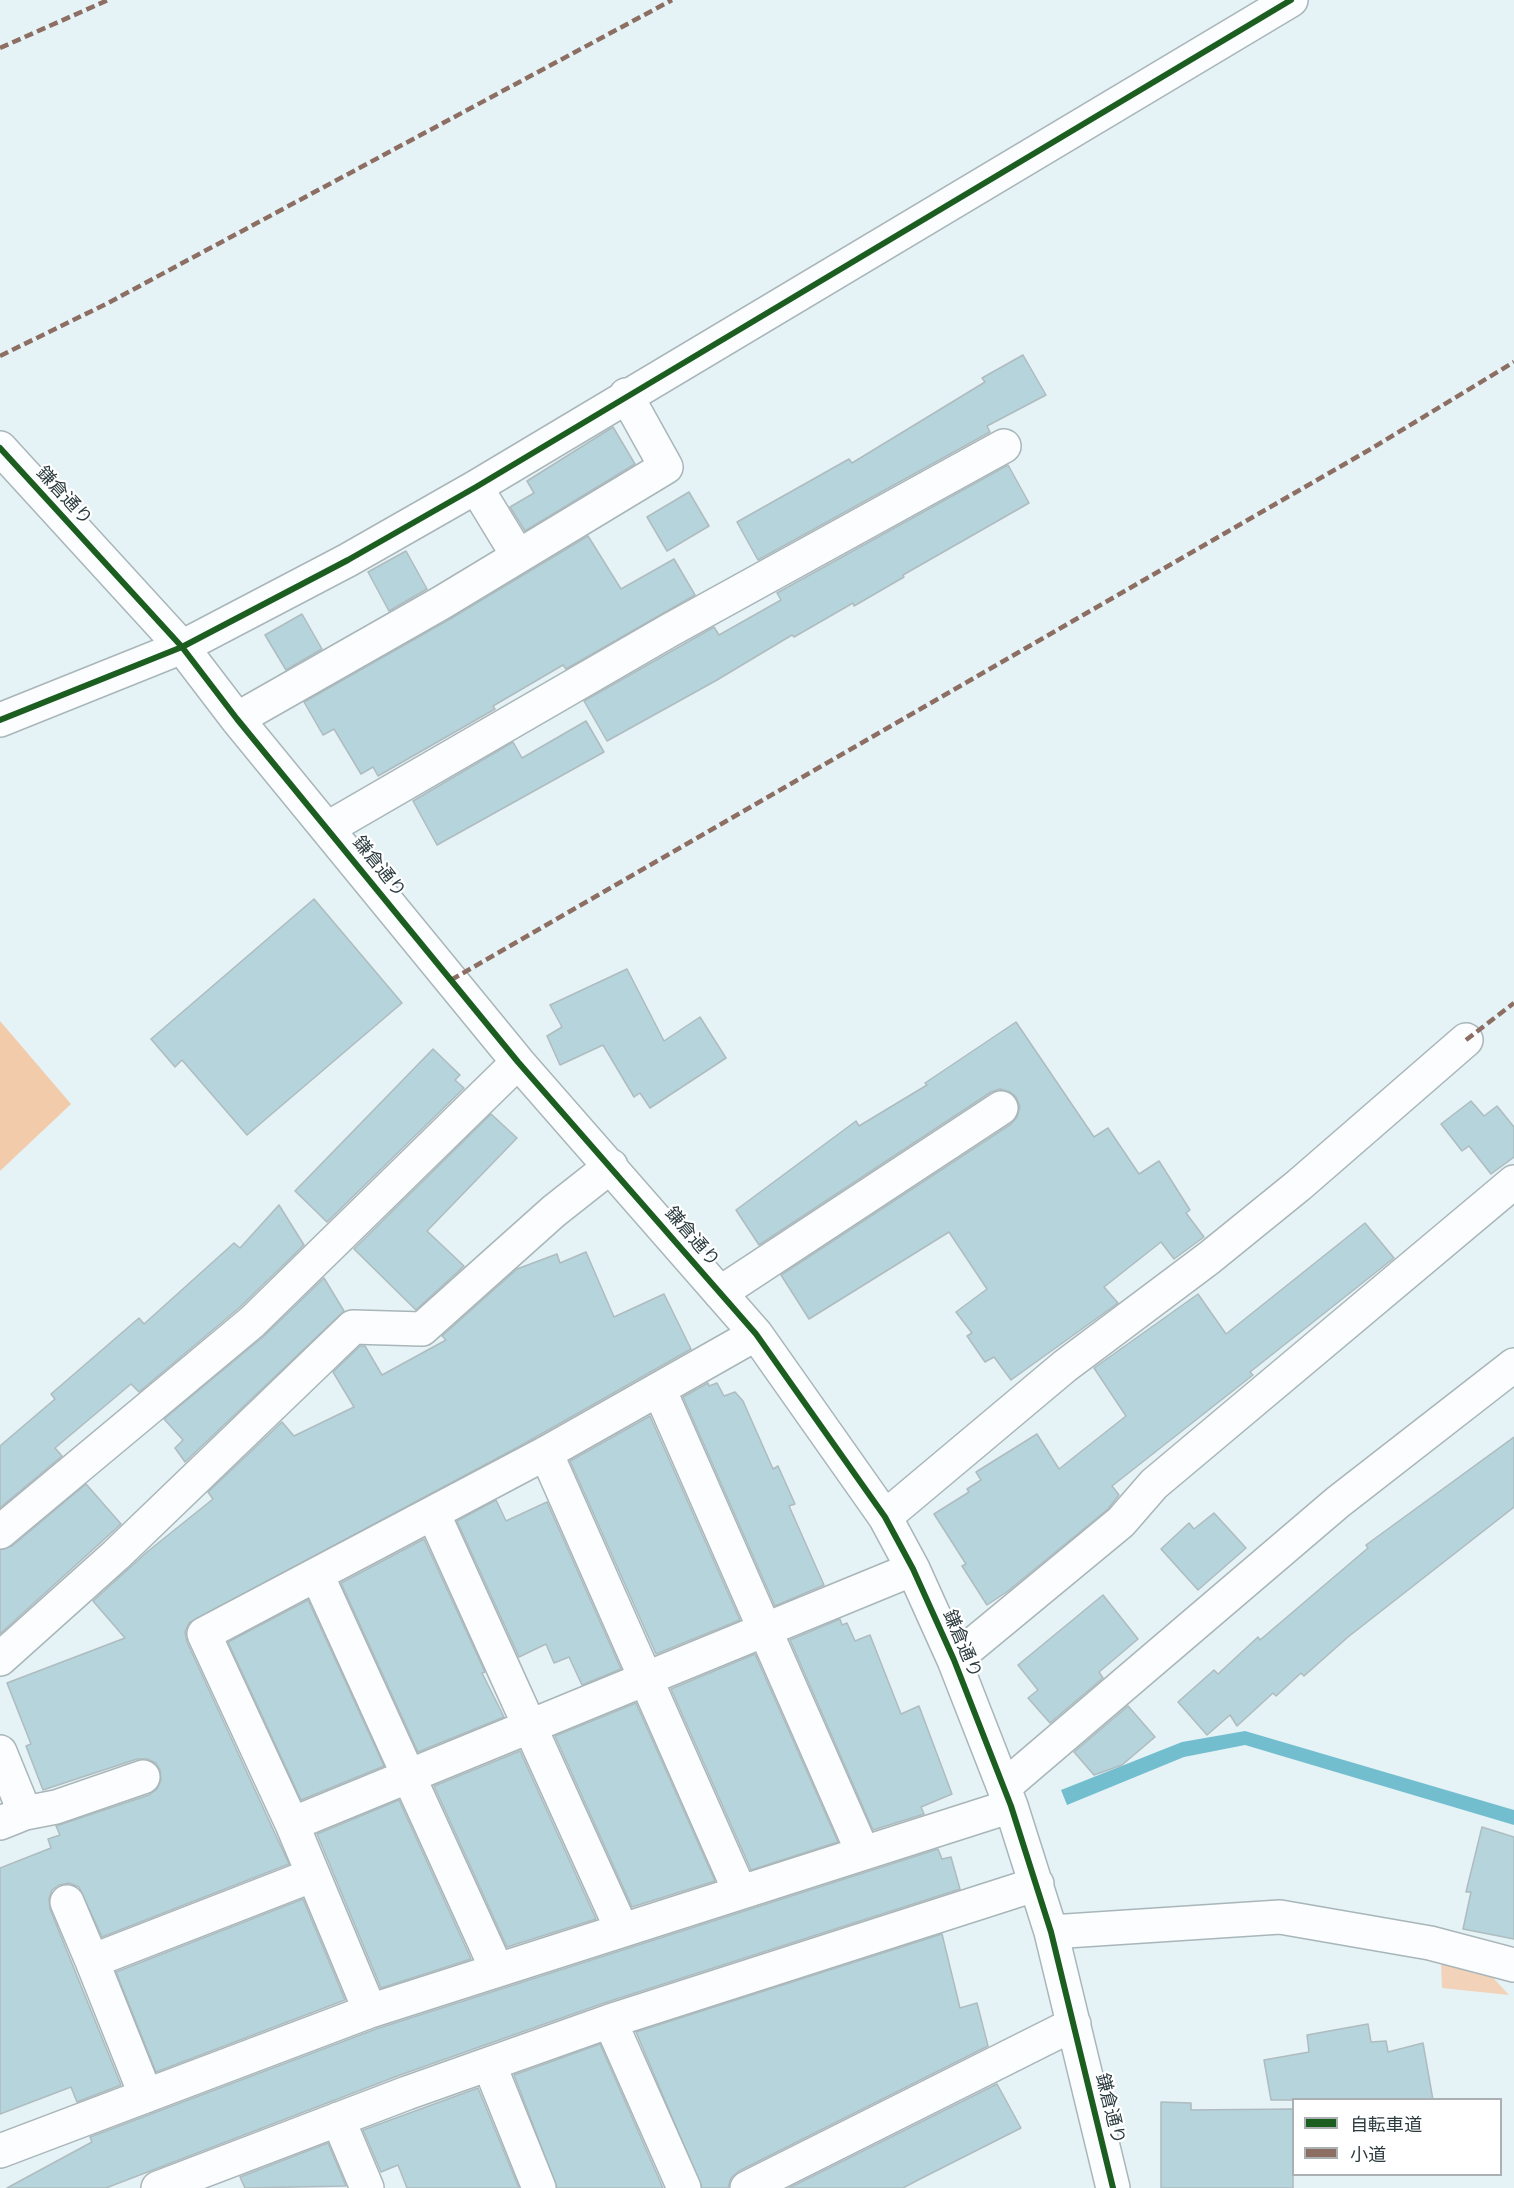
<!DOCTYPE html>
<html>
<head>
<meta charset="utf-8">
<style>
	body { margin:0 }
	#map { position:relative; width:1514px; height:2188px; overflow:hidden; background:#e5f2f6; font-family:Rubik,"Noto Sans JP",sans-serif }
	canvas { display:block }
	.legend { position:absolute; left:1292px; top:2098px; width:210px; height:78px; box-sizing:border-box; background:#fff; border:2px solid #abb1b3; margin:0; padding:8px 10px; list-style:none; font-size:18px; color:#2d3c40 }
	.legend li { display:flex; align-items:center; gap:12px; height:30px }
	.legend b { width:30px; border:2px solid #abb1b3 }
</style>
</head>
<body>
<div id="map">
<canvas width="1514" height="2188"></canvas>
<ul class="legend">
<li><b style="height:8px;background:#1b5e20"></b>自転車道</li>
<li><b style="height:8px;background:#8d6e63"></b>小道</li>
</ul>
</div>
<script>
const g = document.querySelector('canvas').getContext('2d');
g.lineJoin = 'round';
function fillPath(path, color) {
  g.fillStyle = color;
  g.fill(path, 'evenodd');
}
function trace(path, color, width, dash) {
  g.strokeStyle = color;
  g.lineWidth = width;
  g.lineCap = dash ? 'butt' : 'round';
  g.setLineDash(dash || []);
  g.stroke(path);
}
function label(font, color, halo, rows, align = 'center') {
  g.font = font + ' Rubik,"Noto Sans JP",sans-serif';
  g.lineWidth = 4.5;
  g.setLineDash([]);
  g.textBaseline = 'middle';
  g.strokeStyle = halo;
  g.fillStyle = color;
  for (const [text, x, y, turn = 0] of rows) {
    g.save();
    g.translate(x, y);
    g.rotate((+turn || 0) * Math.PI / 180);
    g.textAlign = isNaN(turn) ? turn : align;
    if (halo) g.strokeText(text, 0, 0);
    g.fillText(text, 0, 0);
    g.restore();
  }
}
fillPath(new Path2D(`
	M 1441,1960 L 1485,1969 L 1509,1995 L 1442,1988 Z`), '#f2d3ba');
fillPath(new Path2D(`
	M 0,1021 L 71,1104 L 0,1171 Z`), '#f2cbab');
fillPath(new Path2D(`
	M 1245,1731 L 1514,1810 L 1514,1825 L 1245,1745 L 1184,1757 L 1067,1805 L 1061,1790 L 1182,1742 Z`), '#72becf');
const building = new Path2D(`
	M 1023,355 L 1046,395 L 987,426 L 990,432 L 758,560 L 737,522 L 849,459 L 852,463 L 985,382 L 982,378 Z
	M 613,427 L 635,464 L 525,531 L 510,507 L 534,493 L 527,481 Z
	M 1008,465 L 1029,503 L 903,575 L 904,577 L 854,606 L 853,603 L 794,637 L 792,635 L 717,680 L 607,741 L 584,701 L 714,627 L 719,635 L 781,600 L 777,593 Z
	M 689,492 L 709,526 L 667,551 L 647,517 Z
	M 588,536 L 621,589 L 674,559 L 695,595 L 566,669 L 563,665 L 493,706 L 495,709 L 378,776 L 373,767 L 361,774 L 334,729 L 323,735 L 304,702 L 450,619 Z
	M 406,551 L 427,589 L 389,611 L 368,572 Z
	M 302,614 L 322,649 L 286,670 L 265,635 Z
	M 586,721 L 604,752 L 437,845 L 413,801 L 513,742 L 522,758 Z
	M 314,899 L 402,1003 L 247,1135 L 182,1060 L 175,1067 L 151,1039 Z
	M 627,969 L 664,1041 L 700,1017 L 726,1058 L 650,1108 L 640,1093 L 634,1097 L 603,1045 L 560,1065 L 547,1036 L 562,1027 L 550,1005 Z
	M 1016,1022 L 1094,1137 L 1108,1128 L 1139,1174 L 1159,1161 L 1190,1210 L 1186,1213 L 1204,1237 L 1174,1259 L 1161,1242 L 1104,1287 L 1118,1303 L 1011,1380 L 994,1357 L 985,1362 L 967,1336 L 972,1333 L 956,1312 L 987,1289 L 949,1232 L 809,1319 L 781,1275 L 1011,1124 L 1017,1117 L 1020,1107 L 1016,1097 L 1010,1092 L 1000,1089 L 991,1092 L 759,1245 L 736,1210 L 856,1121 L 859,1126 L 927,1085 L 925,1083 Z
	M 433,1049 L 460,1075 L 455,1080 L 464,1088 L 327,1222 L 295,1191 Z
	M 1471,1101 L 1484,1116 L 1497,1106 L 1514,1127 L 1514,1157 L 1491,1174 L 1469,1146 L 1462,1151 L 1441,1124 Z
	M 491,1114 L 517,1138 L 427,1231 L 464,1266 L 416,1310 L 354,1249 Z
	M 279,1205 L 304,1245 L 239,1308 L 139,1392 L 131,1384 L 55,1448 L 62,1456 L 0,1508 L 0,1446 L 55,1399 L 51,1394 L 139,1318 L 144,1324 L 234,1243 L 240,1248 Z
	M 1365,1223 L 1394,1258 L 1250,1372 L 1253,1375 L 1112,1486 L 1119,1495 L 1108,1509 L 1008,1591 L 987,1605 L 962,1566 L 966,1564 L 934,1514 L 969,1492 L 967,1489 L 981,1480 L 976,1472 L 1037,1434 L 1059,1469 L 1126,1416 L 1094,1368 L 1198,1294 L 1226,1334 Z
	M 586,1252 L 614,1317 L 664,1294 L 691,1349 L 520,1446 L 189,1623 L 185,1632 L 187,1642 L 289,1864 L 102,1937 L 79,1887 L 69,1883 L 59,1885 L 52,1890 L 49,1899 L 50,1909 L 121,2085 L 77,2102 L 71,2087 L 0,2114 L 0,1868 L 51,1848 L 48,1839 L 60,1835 L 56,1826 L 149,1795 L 157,1789 L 161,1780 L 160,1770 L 156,1763 L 147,1759 L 137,1759 L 43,1790 L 26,1746 L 31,1744 L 7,1683 L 125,1638 L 93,1601 L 147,1552 L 213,1499 L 208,1492 L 282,1422 L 294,1436 L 354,1407 L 333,1372 L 360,1346 L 365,1346 L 382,1375 L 446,1340 L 442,1336 L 517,1269 L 557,1254 L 560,1263 Z
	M 324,1278 L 344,1311 L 185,1462 L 175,1448 L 183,1440 L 164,1419 L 264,1336 Z
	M 708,1383 L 709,1386 L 717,1383 L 724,1396 L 735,1392 L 743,1401 L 773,1469 L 778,1466 L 795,1504 L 789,1506 L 824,1585 L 775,1606 L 683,1397 Z
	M 650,1416 L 740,1620 L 656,1654 L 570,1461 Z
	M 1514,1437 L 1514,1507 L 1348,1637 L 1304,1676 L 1301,1673 L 1276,1696 L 1273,1693 L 1237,1726 L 1230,1715 L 1207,1735 L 1178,1702 L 1214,1670 L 1218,1674 L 1258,1637 L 1260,1640 L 1368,1548 L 1366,1545 Z
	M 86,1484 L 121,1524 L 0,1634 L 0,1550 L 12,1546 Z
	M 496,1500 L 506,1521 L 547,1502 L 621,1669 L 582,1685 L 569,1657 L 554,1663 L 546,1644 L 519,1657 L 457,1521 Z
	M 1214,1513 L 1246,1548 L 1198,1590 L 1161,1549 L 1189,1523 L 1194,1529 Z
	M 424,1539 L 485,1672 L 482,1673 L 504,1717 L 418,1752 L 341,1583 Z
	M 1103,1595 L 1138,1639 L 1099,1672 L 1103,1678 L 1050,1723 L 1028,1698 L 1038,1690 L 1018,1665 Z
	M 308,1600 L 384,1766 L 301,1800 L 228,1642 Z
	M 840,1619 L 842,1625 L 847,1623 L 855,1641 L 870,1635 L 901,1714 L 919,1706 L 952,1794 L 921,1807 L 924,1814 L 873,1830 L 790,1640 Z
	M 755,1654 L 838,1842 L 751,1870 L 671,1689 Z
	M 636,1703 L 715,1881 L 632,1907 L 555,1736 Z
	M 1128,1706 L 1155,1737 L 1122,1765 L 1094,1775 L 1074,1752 Z
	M 520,1751 L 596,1919 L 507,1947 L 434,1786 Z
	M 399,1800 L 471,1959 L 381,1988 L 317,1834 Z
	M 1482,1827 L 1514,1837 L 1514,1939 L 1463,1929 L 1471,1892 L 1466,1892 Z
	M 938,1849 L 942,1859 L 951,1857 L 960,1889 L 604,2003 L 400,2075 L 106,2188 L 7,2188 L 92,2142 L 90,2137 L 376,2029 Z
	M 303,1899 L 345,2000 L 156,2072 L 116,1972 Z
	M 942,1934 L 960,2008 L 977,2003 L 988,2046 L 739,2171 L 731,2178 L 728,2188 L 702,2188 L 636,2032 Z
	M 1368,2024 L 1371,2042 L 1386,2041 L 1388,2052 L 1423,2043 L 1433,2100 L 1271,2100 L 1264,2060 L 1309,2052 L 1307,2035 Z
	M 600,2044 L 663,2188 L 557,2188 L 514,2075 Z
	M 997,2084 L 1021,2128 L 920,2179 L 903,2188 L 789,2188 Z
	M 478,2088 L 519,2188 L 407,2188 L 398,2165 L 381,2172 L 363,2130 Z
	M 1161,2102 L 1191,2103 L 1191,2110 L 1293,2109 L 1293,2188 L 1161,2188 Z
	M 328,2143 L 346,2186 L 245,2188 L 240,2177 Z`);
fillPath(building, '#b5d4dc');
trace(building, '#afbcbf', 1.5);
const minor = new Path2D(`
	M 0,448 L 182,647 L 237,719 L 518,1062 L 756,1334 L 885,1517 L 913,1569 L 954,1660 L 1011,1806 L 1051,1932 L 1113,2188
	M 476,487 L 518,556
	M 237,719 L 441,603 L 666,467 L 626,395
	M 0,720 L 182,647 L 348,560 L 476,487 L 1291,0
	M 328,828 L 670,630 L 1004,446
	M 720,1293 L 1001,1108
	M 659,1389 L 863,1853
	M 546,1453 L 740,1892
	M 433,1513 L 622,1930
	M 885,1517 L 1065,1366 L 1209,1258 L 1299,1185 L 1466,1040
	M 0,1532 L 252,1322 L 518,1062
	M 317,1575 L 497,1970
	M 0,1659 L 116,1555 L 353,1327 L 422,1329 L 554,1211 L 611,1166
	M 954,1660 L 1121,1522 L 1154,1484 L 1514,1182
	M 0,1752 L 25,1813 L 0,1823
	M 1004,1787 L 1338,1502 L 1514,1365
	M 25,1813 L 56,1807 L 143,1777
	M 292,1824 L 913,1569
	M 67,1902 L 92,1961
	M 1051,1932 L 1280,1917 L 1430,1943 L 1514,1965
	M 370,2011 L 292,1824 L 204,1634 L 546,1453 L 756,1334
	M 610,2021 L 684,2188
	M 489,2064 L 539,2188
	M 146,2096 L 92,1961 L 313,1875
	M 338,2119 L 367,2188
	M 0,2151 L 370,2011 L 1011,1806
	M 158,2188 L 407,2093 L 610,2021 L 1037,1884
	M 747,2188 L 1074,2024`);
trace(minor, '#a9b6b9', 36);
trace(minor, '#fbfdfe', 33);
trace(new Path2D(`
	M 0,48 L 108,0
	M 0,356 L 108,303 L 672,0
	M 451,980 L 1369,450 L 1514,362
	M 1466,1040 L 1514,1003`), '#8d6e63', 4.5, [9, 4.5]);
trace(new Path2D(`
	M 0,448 L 182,647 L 237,719 L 518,1062 L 756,1334 L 885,1517 L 913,1569 L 954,1660 L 1011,1806 L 1051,1932 L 1113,2188
	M 0,720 L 182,647 L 348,560 L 476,487 L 1291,0`), '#1b5e20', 6);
label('18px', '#2d3c40', '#fff', [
	["鎌倉通り",64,496,47],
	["鎌倉通り",379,867,51],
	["鎌倉通り",692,1237,49],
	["鎌倉通り",962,1644,67],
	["鎌倉通り",1110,2109,76]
]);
</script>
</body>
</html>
